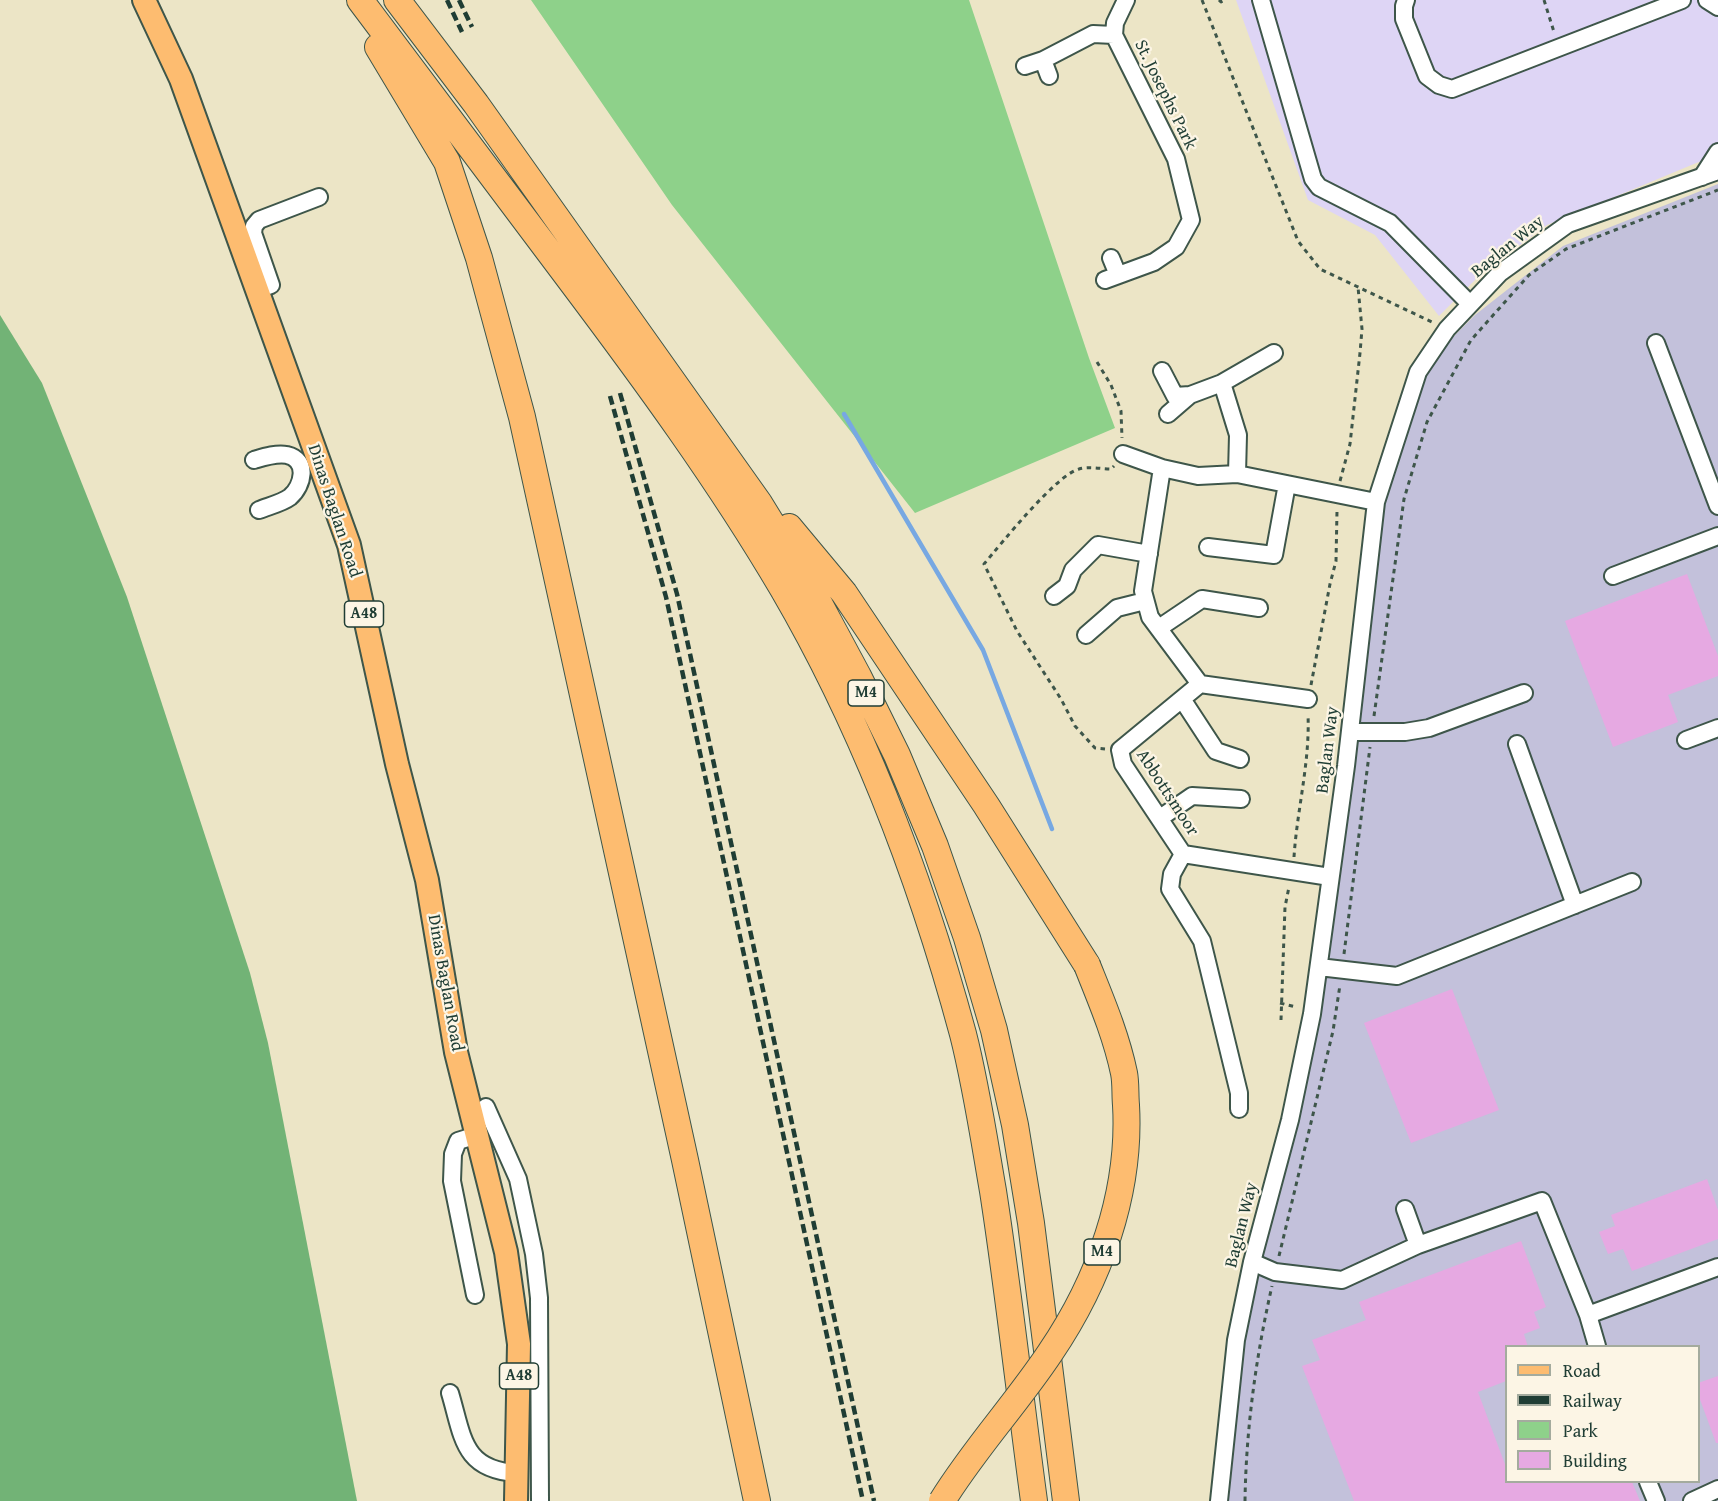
<!DOCTYPE html>
<html>
<head>
<meta charset="utf-8">
<style>
	body { margin:0 }
	#map { position:relative; width:1718px; height:1501px; overflow:hidden; background:#ece5c6; font-family:"Gentium Book Plus",serif }
	canvas { display:block }
	.legend { position:absolute; left:1505px; top:1345px; width:195px; height:138px; box-sizing:border-box; background:#fcf5e5; border:2px solid #a4ab9e; margin:0; padding:8px 10px; list-style:none; font-size:18px; color:#1f3d34 }
	.legend li { display:flex; align-items:center; gap:12px; height:30px }
	.legend b { width:30px; border:2px solid #a4ab9e }
</style>
</head>
<body>
<div id="map">
<canvas width="1718" height="1501"></canvas>
<ul class="legend">
<li><b style="height:8px;background:#fdbc70"></b>Road</li>
<li><b style="height:8px;background:#1f3d34"></b>Railway</li>
<li><b style="height:16px;background:#8ed18a"></b>Park</li>
<li><b style="height:16px;background:#e6a9e2"></b>Building</li>
</ul>
</div>
<script>
const g = document.querySelector('canvas').getContext('2d');
g.lineJoin = 'round';
function fillPath(path, color) {
  g.fillStyle = color;
  g.fill(path, 'evenodd');
}
function trace(path, color, width, dash) {
  g.strokeStyle = color;
  g.lineWidth = width;
  g.lineCap = dash ? 'butt' : 'round';
  g.setLineDash(dash || []);
  g.stroke(path);
}
function label(font, color, halo, rows, align = 'center') {
  g.font = font + ' "Gentium Book Plus",serif';
  g.lineWidth = 4.5;
  g.setLineDash([]);
  g.textBaseline = 'middle';
  g.strokeStyle = halo;
  g.fillStyle = color;
  for (const [text, x, y, turn = 0] of rows) {
    g.save();
    g.translate(x, y);
    g.rotate((+turn || 0) * Math.PI / 180);
    g.textAlign = isNaN(turn) ? turn : align;
    if (halo) g.strokeText(text, 0, 0);
    g.fillText(text, 0, 0);
    g.restore();
  }
}
fillPath(new Path2D(`
	M 1236,0 L 1718,0 L 1718,154 L 1547,225 L 1482,273 L 1439,316 L 1375,235 L 1308,200 Z`), '#ded5f5');
fillPath(new Path2D(`
	M 1718,184 L 1718,1501 L 1219,1501 L 1236,1340 L 1290,1120 L 1376,502 L 1418,372 L 1475,315 L 1563,246 ZM 1506,1346 L 1698,1346 L 1698,1482 L 1506,1482 Z`), '#c3c1db');
fillPath(new Path2D(`
	M 531,0 L 969,0 L 1089,358 L 1115,428 L 915,513 L 672,205 Z`), '#8ed18a');
fillPath(new Path2D(`
	M 0,315 L 42,383 L 127,597 L 250,973 L 268,1043 L 357,1501 L 0,1501 Z`), '#72b376');
trace(new Path2D(`
	M 844,414 L 983,650 L 1052,829`), '#77a8e2', 4.5);
fillPath(new Path2D(`
	M 1687,574 L 1718,656 L 1718,676 L 1668,695 L 1678,722 L 1613,747 L 1565,621 Z
	M 1452,989 L 1499,1110 L 1411,1143 L 1364,1023 Z
	M 1707,1179 L 1718,1210 L 1718,1239 L 1632,1271 L 1623,1249 L 1608,1254 L 1599,1232 L 1615,1226 L 1611,1215 Z
	M 1521,1241 L 1546,1307 L 1534,1312 L 1540,1328 L 1524,1334 L 1528,1347 L 1506,1347 L 1506,1381 L 1478,1392 L 1506,1467 L 1506,1482 L 1632,1482 L 1640,1501 L 1354,1501 L 1302,1366 L 1320,1360 L 1312,1340 L 1366,1320 L 1359,1302 Z
	M 1718,1376 L 1718,1443 L 1716,1443 L 1698,1394 L 1698,1383 Z`), '#e6a9e2');
const minor = new Path2D(`
	M 1261,0 L 1313,179 L 1319,187 L 1390,223 L 1470,304
	M 1406,0 L 1404,6 L 1404,19 L 1427,76 L 1439,85 L 1452,89 L 1682,0
	M 1707,0 L 1718,7
	M 1043,60 L 1049,76
	M 1025,66 L 1043,60 L 1093,34 L 1114,35
	M 1702,177 L 1718,152
	M 1111,258 L 1118,275
	M 1105,280 L 1154,262 L 1176,247 L 1191,220 L 1176,159 L 1114,35 L 1115,23 L 1126,0
	M 257,290 L 271,285 L 253,233 L 254,226 L 259,220 L 319,197
	M 1656,343 L 1718,506
	M 1162,371 L 1175,396 L 1190,395 L 1168,414
	M 1222,383 L 1238,435 L 1237,474
	M 1190,395 L 1222,383 L 1274,353
	M 1123,454 L 1162,468
	M 254,460 C 264,457 276,453 287,455 C 309,460 303,486 290,497 C 282,503 269,506 259,510
	M 1208,547 L 1274,555 L 1287,484
	M 1613,576 L 1718,536
	M 1054,596 L 1067,586 L 1073,570 L 1098,545 L 1149,554
	M 1159,628 L 1202,599 L 1259,608
	M 1086,635 L 1117,608 L 1145,601
	M 1200,684 L 1308,699
	M 1182,699 L 1216,751 L 1240,759
	M 1350,732 L 1405,732 L 1429,728 L 1524,693
	M 1686,740 L 1718,728
	M 1517,744 L 1575,905
	M 1160,818 L 1192,796 L 1241,799
	M 1183,854 L 1172,874 L 1170,889 L 1202,941 L 1239,1093 L 1239,1109
	M 1330,877 L 1183,854 L 1123,764 L 1120,750 L 1200,684 L 1150,617 L 1143,591 L 1162,468 L 1198,476 L 1237,474 L 1376,502
	M 1319,967 L 1397,976 L 1632,882
	M 486,1107 L 518,1179 L 534,1254 L 539,1298 L 540,1501
	M 1405,1209 L 1418,1245
	M 1252,1262 L 1275,1272 L 1342,1280 L 1418,1245 L 1542,1201 L 1588,1315 L 1597,1346
	M 475,1295 L 452,1181 L 453,1154 L 458,1141 L 477,1135
	M 1588,1315 L 1718,1267
	M 450,1393 C 463,1436 462,1470 517,1473
	M 1648,1482 L 1656,1501
	M 1219,1501 L 1236,1340 L 1252,1262 L 1290,1120 L 1312,1014 L 1346,766 L 1376,502 L 1418,372 L 1447,329 L 1500,273 L 1568,224 L 1718,171
	M 1692,1501 L 1718,1489`);
const major = new Path2D(`
	M 144,0 L 181,79 L 349,545 L 397,764 L 427,880 L 456,1052 L 506,1252 L 519,1344 L 516,1501`);
const highway = new Path2D(`
	M 360,0 C 429,92 499,185 568,277 C 644,378 719,480 783,589 C 864,728 921,879 963,1034 C 976,1085 984,1139 993,1191 C 1009,1294 1020,1398 1034,1501
	M 397,0 L 476,104 L 759,503 L 807,581 L 858,676 L 897,755 L 935,846 L 967,938 L 994,1030 L 1015,1125 L 1031,1223 L 1066,1501
	M 378,47 L 447,162 L 479,258 L 522,417 L 685,1160 L 757,1501
	M 789,527 L 844,593 L 986,805 L 1087,965`);
trace(minor, '#3e564a', 20);
trace(major, '#3e564a', 26);
trace(highway, '#3e564a', 28);
trace(new Path2D(`
	M 1202,0 L 1298,241 L 1320,269 L 1434,323
	M 1219,0 L 1221,2 L 1225,0
	M 1544,0 L 1554,32
	M 1097,362 L 1111,385 L 1121,411 L 1122,438
	M 1340,481 L 1350,444 L 1360,353 L 1362,329 L 1358,287
	M 1311,685 L 1330,584 L 1336,561 L 1337,511
	M 1374,716 L 1404,499 L 1427,422 L 1471,340 L 1529,275 L 1566,249 L 1718,190
	M 1105,749 L 1095,748 L 1075,726 L 1061,699 L 1017,631 L 984,564 C 1001,544 1056,475 1079,469 C 1088,466 1102,469 1111,469 L 1114,466
	M 1294,857 C 1297,810 1310,762 1308,715
	M 1344,954 L 1370,747
	M 1280,1003 L 1296,1007
	M 1281,1020 L 1285,907 L 1289,887
	M 1279,1256 L 1333,1031 L 1340,985
	M 1245,1501 C 1246,1429 1256,1356 1272,1286`), '#3e564a', 3, [4.5, 4.5]);
trace(minor, '#fff', 16);
trace(major, '#fdbc70', 22);
trace(highway, '#fdbc70', 26);
trace(new Path2D(`
	M 447,0 L 462,32
	M 459,0 L 472,27
	M 620,393 L 677,594 L 874,1501
	M 610,396 L 666,597 L 863,1501`), '#1f3d34', 4.5, [9, 4.5]);
const highwayBridge = new Path2D(`
	M 942,1501 C 974,1449 1016,1404 1050,1353 C 1099,1281 1131,1193 1126,1105 C 1125,1094 1126,1083 1124,1073 C 1116,1035 1101,1000 1087,965`);
trace(highwayBridge, '#3e564a', 28, []);
trace(highwayBridge, '#fdbc70', 26);
for (const [x, y, w] of [
	[364,614,39],
	[866,693,36],
	[1102,1252,36],
	[519,1376,39]
]) {
  const box = new Path2D();
  box.roundRect(x - w / 2, y - 13, w, 26, 4.5);
  g.fillStyle = '#fcf5e5';
  g.fill(box);
  trace(box, '#1f3d34', 1.5);
}
label('bold 16px', '#1f3d34', null, [
	["A48",364,614],
	["M4",866,693],
	["M4",1102,1252],
	["A48",519,1376]
]);
label('18px', '#1f3d34', '#fcf5e5', [
	["St. Josephs Park",1165,95,64],
	["Baglan Way",1508,247,-39],
	["Dinas Baglan Road",334,511,72],
	["Baglan Way",1328,750,-83],
	["Abbottsmoor",1167,793,57],
	["Dinas Baglan Road",445,983,80],
	["Baglan Way",1242,1225,-76]
]);
</script>
</body>
</html>
